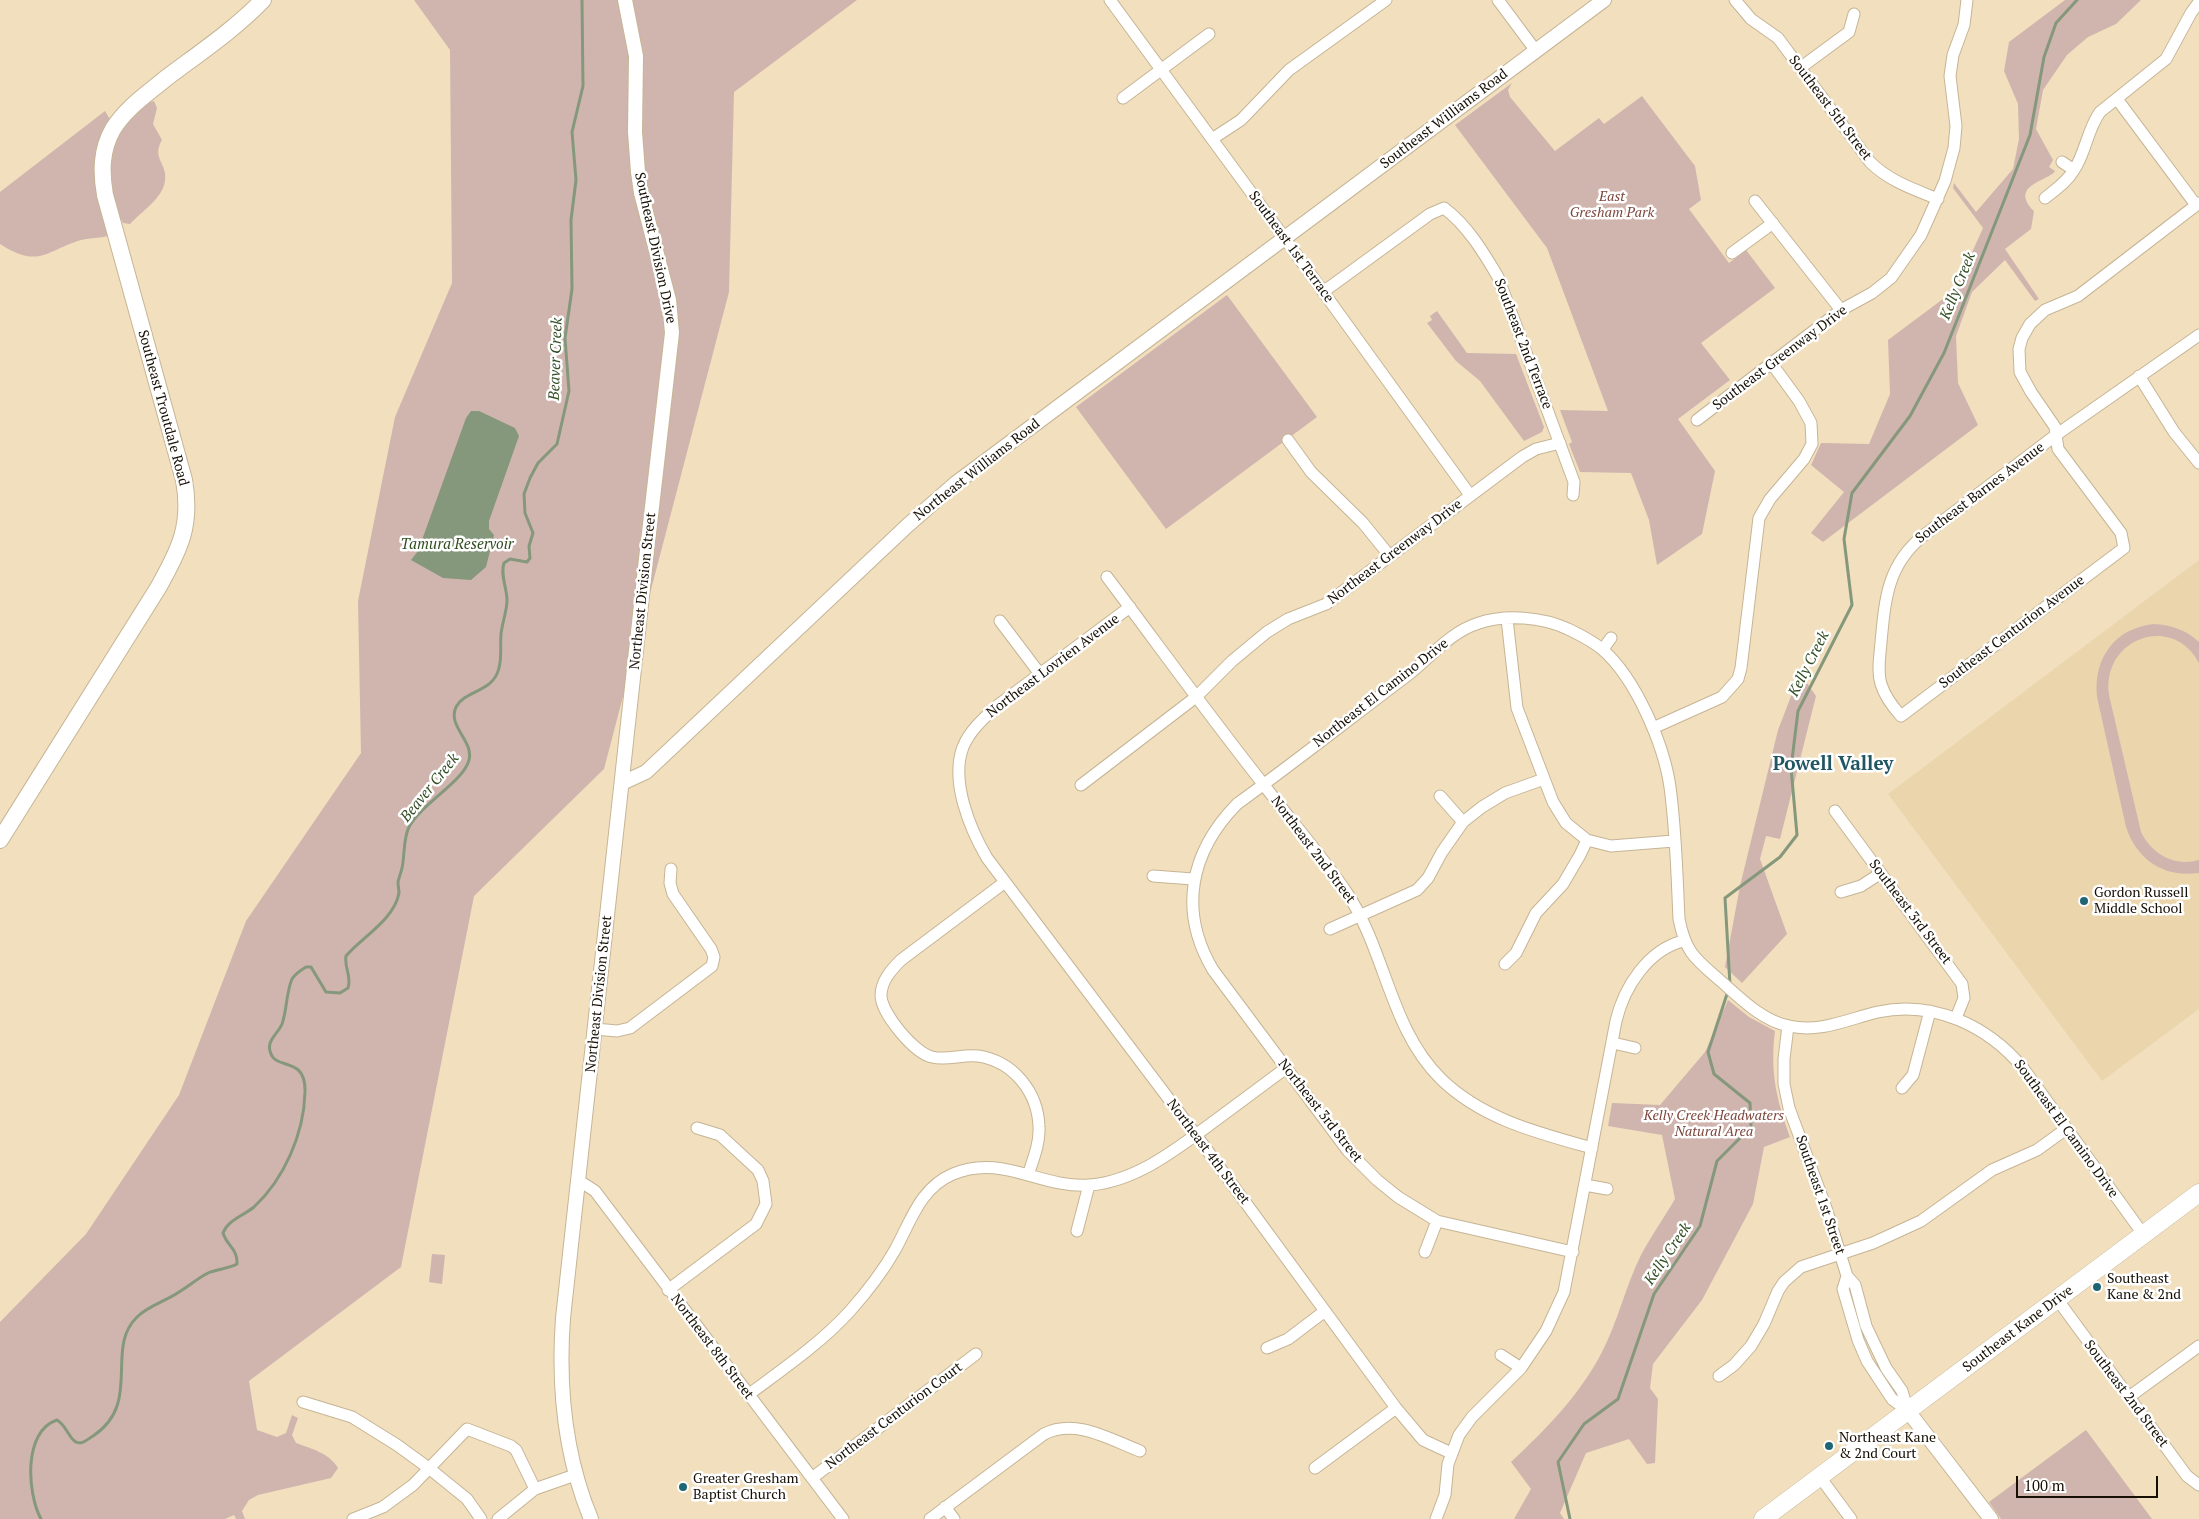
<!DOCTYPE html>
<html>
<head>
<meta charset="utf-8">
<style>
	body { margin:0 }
	#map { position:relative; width:2199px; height:1519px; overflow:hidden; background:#f1dfbe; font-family:"PT Serif",serif }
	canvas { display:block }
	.scale { position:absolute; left:2016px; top:1476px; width:142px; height:22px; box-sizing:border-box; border:2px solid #150f04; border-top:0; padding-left:6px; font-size:15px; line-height:18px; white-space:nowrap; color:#150f04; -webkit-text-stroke:4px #fff; paint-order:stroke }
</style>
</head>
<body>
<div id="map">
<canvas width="2199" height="1519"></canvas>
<div class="scale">100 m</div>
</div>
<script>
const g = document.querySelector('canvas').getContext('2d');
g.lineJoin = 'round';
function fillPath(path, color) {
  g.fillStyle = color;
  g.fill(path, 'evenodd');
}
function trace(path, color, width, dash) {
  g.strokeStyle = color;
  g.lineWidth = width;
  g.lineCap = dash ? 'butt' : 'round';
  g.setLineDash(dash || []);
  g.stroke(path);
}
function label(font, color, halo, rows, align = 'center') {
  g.font = font + ' "PT Serif",serif';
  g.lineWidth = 5;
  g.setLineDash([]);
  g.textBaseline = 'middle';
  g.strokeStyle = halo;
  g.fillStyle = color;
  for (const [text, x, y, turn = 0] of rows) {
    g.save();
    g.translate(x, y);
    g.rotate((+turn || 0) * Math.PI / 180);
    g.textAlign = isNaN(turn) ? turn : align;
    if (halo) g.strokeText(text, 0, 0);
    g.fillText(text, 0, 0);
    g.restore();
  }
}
fillPath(new Path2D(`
	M 2199,560 L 2199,1009 L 2102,1081 L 1888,794 Z`), '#ebd5ad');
fillPath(new Path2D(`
	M 414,0 L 857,0 L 734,92 L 729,292 L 604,769 L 474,896 L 401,1267 L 249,1381 L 257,1430 L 277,1437 L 286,1433 L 292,1415 L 298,1418 L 292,1435 L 296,1443 C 312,1449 329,1453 338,1468 L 331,1478 L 258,1495 L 249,1500 L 242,1511 L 245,1519 L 236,1519 L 234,1515 L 225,1519 L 0,1519 L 0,1322 L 86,1234 L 179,1095 L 246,921 L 361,753 L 358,601 L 395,417 L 452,283 L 450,50 Z
	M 2065,0 L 2141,0 L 2116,24 L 2088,37 L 2067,55 L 2043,90 L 2036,129 L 2053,160 L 2049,167 L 2055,171 C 2049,181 2008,185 2034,211 L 2031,229 L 2005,249 L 2039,299 L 2035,301 L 2005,260 L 1972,292 L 1956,336 L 1958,383 L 1978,425 L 1823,542 L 1811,533 L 1844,492 L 1811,465 L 1821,443 L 1869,444 L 1890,394 L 1888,340 L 1955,290 L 1983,228 L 1953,188 L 1954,183 L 1976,212 L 2013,169 L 2019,139 L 2018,104 L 2004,71 L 2009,42 Z
	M 1512,83 L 1508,90 L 1510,97 L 1555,151 L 1599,118 L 1604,124 L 1642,96 L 1695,166 L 1701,200 L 1689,209 L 1729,263 L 1746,250 L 1775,288 L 1701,343 L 1730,380 L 1678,419 L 1715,471 L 1702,534 L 1657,565 L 1649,520 L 1631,473 L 1580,472 L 1569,444 L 1572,442 L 1560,410 L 1608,411 L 1547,248 L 1455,125 Z
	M 154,101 L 157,108 L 153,124 L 162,140 C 151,158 168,164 165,181 C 163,198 141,212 130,224 L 123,223 C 103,190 104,145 133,116 C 139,110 144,103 154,101 Z
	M 105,111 L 111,121 L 108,236 C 100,238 90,238 81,240 C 45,251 39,269 0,244 L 0,192 Z
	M 1227,295 L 1317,417 L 1166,529 L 1076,407 Z
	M 1437,311 L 1467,353 L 1516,354 L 1544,427 L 1542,432 L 1524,441 L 1480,381 L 1456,361 L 1427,323 L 1432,320 L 1430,316 Z
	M 2154,624 C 2172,625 2186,630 2199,642 L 2199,663 C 2172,612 2101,639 2109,695 L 2141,832 C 2152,854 2174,867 2199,860 L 2199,873 C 2164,878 2137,860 2126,827 L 2097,697 C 2093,658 2115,628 2154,624 Z
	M 1800,673 L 1816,696 L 1780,839 L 1766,836 L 1760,859 L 1787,934 L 1742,983 L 1725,967 L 1740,886 L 1778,730 Z
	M 1728,1000 L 1749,1017 L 1775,1031 C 1770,1071 1776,1099 1790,1137 L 1764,1147 L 1753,1204 L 1702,1300 L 1653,1364 L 1650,1388 L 1658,1399 L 1655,1463 L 1647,1464 L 1629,1439 L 1586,1453 L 1560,1513 L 1564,1519 L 1514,1519 L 1531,1489 L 1511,1462 C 1545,1430 1578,1397 1601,1354 C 1618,1322 1625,1287 1641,1255 C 1651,1236 1664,1218 1675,1199 L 1662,1135 L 1608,1126 L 1612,1103 L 1660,1105 L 1705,1052 Z
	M 432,1254 L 445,1255 L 442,1284 L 429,1282 Z
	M 2086,1430 L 2152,1519 L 2001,1519 L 1989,1502 Z`), '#d0b5af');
fillPath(new Path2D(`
	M 471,411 L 479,411 L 515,428 L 519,436 L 489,521 L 489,529 L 494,535 L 486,567 L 471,580 L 443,578 L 411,560 L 418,551 L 466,418 Z`), '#85987c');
trace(new Path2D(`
	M 1730,985 L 1725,898 L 1780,857 L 1797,835 L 1791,768 L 1798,711 L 1852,605 L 1844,539 L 1852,493 L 1910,416 L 1944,353 L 2030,135 L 2044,57 L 2056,23 L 2077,0
	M 41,1519 C 27,1493 23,1431 57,1420 C 67,1426 69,1439 76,1442 C 82,1445 88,1439 93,1436 C 143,1403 104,1349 137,1317 C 148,1306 166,1301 179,1292 C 189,1286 198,1278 208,1273 C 217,1269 228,1269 237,1264 C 238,1249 227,1246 223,1233 C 228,1220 243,1216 254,1207 C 284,1179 304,1134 305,1092 C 306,1056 277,1070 271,1054 C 265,1041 278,1034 282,1024 C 287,1010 286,993 292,979 C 295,974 301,970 306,967 L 311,967 L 326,992 L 340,993 L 348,988 C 352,976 344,968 346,956 C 362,937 394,920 399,893 C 399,890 398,886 398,882 C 399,877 401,873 402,868 C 405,854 403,839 409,827 C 421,804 464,781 469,760 C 474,741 447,726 456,707 C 466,689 493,693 499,668 C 502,657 500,645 501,634 C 502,623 507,611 507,600 C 507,588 500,575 504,563 L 510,559 L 527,562 L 530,558 L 529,546 L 533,533 L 525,513 L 524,494 L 530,478 L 538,463 L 557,444 L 569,391 L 565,338 L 572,289 L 571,220 L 576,180 L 572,132 L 583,86 L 582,0
	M 1570,1519 L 1558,1462 L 1584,1424 L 1618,1399 L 1654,1294 L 1700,1226 L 1717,1161 L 1751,1127 L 1750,1103 L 1714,1074 L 1708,1052 L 1728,991`), '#85987c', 3);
const minor = new Path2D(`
	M 1110,0 L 1275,225 L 1470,495
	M 1498,0 L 1536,51
	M 1735,0 L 1751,19 L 1778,38 L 1870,162 C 1889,181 1913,189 1938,199
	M 1800,68 L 1849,32 L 1854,14
	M 1123,98 L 1209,34
	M 2117,99 L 2196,205
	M 1212,139 L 1241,120 L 1289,70 L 1386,0
	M 2062,162 L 2074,170
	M 2045,198 C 2056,189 2067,182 2074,170 C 2086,152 2087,130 2100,112 L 2166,59 L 2191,13 L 2199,2
	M 1755,201 L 1841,310
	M 2199,203 L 2078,296 L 2045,310 L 2030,324 L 2022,338 L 2019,349 L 2020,372 L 2031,392 L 2055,427 L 2058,449 L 2121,533 L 2124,548 L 1901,716 C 1892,706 1885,697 1881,684 C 1877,671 1880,656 1881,642 C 1885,600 1887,565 1923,536 L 2056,435 L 2199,335
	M 1732,253 L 1773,223
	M 1323,292 L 1430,214 L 1444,208 C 1467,225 1484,253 1498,277 L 1574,482 L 1573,495
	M 2139,376 L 2174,432 L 2199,463
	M 1697,420 L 1841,310 L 1872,293 L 1891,278 L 1921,235 L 1945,181 L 1954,148 L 1956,126 L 1950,76 L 1953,55 L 1964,25 L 1967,0
	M 1288,440 L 1311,472 L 1363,523 L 1389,555
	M 1107,577 C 1159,646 1210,717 1264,785 C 1291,821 1322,856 1347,893 C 1386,952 1390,1029 1441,1079 C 1482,1119 1538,1133 1592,1148
	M 1130,607 L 997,706 C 984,718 970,730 963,747 C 950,781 970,829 987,858 L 1196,1135 L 1396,1408 L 1423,1440 L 1451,1453
	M 1507,619 L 1517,708 L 1553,802 L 1566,823 L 1587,840 L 1611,846 L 1674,841
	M 1000,621 L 1040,674
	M 1603,649 L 1611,638
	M 1653,728 L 1722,697 L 1738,679 L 1741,668 L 1759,518 L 1770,499 L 1804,459 L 1812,444 L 1811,423 L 1799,401 L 1772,364
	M 1081,785 L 1196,697 L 1232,661 L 1267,632 L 1288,619 L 1326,604 L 1522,457 L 1536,449 L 1560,443
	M 1440,796 L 1463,822
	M 1835,811 L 1962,984 L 1964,998 L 1956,1018
	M 1153,876 L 1193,879
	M 1005,882 L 901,960 C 891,970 881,981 881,996 C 882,1014 914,1053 932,1057 C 947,1061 962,1054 978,1056 C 1013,1061 1038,1092 1039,1127 C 1040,1143 1033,1160 1028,1175
	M 1841,892 L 1861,886 L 1881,873
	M 1330,929 L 1417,890 L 1428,878 L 1442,852 L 1463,822 L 1482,807 L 1505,793 L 1544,779
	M 1505,964 L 1516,953 L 1536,913 L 1563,884 L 1580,855 L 1587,840
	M 1788,1026 L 1784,1059 L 1784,1084 L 1789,1108 L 1826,1208 L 1847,1276 L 1855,1285 L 1866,1326 L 1886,1368 L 1902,1391 L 1908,1411
	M 595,1029 L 617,1031 L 630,1028 L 712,966 L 714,957 L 711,949 L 673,894 L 670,883 L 671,869
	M 1613,1043 L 1635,1048
	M 1902,1088 L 1913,1075 L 1930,1011
	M 578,1180 L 595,1191 L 843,1519
	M 1585,1185 L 1607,1189
	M 1077,1231 L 1089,1185
	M 1425,1252 L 1437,1221
	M 1573,1252 L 1437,1221 L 1398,1197 L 1377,1180 L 1348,1151 L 1213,970 C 1178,911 1190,852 1237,804 C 1295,762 1352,717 1409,674 C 1432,656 1450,632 1479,623 C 1506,614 1542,617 1568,629 C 1580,635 1593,641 1603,650 C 1636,679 1664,745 1670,787 C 1676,831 1677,876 1679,919 C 1686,955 1697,960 1723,983 C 1742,1000 1763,1021 1789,1026 C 1821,1033 1848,1019 1878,1012 C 1934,1000 1988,1026 2023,1068 L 2143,1234
	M 1847,1276 L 1843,1289 L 1858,1340 L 1867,1361 L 1892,1399 L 1908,1411
	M 668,1290 L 756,1224 L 766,1204 L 763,1181 L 758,1170 L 720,1135 L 697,1128
	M 2057,1299 L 2187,1476 L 2199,1485
	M 1267,1348 L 1288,1339 L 1325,1311
	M 1501,1355 L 1521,1368
	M 1719,1376 L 1734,1365 L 1751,1346 L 1764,1324 L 1778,1291 L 1784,1282 L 1801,1267 L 1873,1243 L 1921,1221 L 1992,1170 L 2037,1150 L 2066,1129
	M 748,1395 C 783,1369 821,1343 850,1311 C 866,1293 883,1271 895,1250 C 911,1221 920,1188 953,1174 C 1002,1153 1041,1189 1090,1185 C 1138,1181 1179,1147 1216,1120 C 1239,1103 1263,1085 1286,1068
	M 2129,1397 L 2199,1346
	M 303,1402 L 352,1417 L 397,1445 L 430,1469 L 467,1499 L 481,1519
	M 1315,1468 L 1396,1408
	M 1820,1477 L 1851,1519
	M 812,1478 L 976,1354
	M 945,1507 L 954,1519
	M 353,1519 L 383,1507 L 413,1485 L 467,1429 L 511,1446 L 516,1450 L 535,1489
	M 498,1519 L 535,1489 L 575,1475
	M 930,1519 L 1044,1434 C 1076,1418 1109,1439 1140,1451
	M 1436,1519 L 1445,1495 L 1448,1464 L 1459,1435 L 1472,1417 L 1521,1368 L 1546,1331 L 1564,1292 L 1616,1021 C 1624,987 1648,950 1683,941`);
const tertiary = new Path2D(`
	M 622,783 L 646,772 L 908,525 L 956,483 L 1604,0
	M 1908,1411 L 1991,1519
	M 591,1519 C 564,1454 558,1387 563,1318 L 646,559 L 672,333 L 669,300 L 641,193 L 638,172 L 635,132 L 636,56 L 625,0`);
const secondary = new Path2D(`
	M 0,840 L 158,588 C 180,549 192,525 184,480 L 105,195 C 101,172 101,150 113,129 C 126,108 147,94 165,79 C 198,54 234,30 263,0`);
const primary = new Path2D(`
	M 1763,1519 L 2199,1193`);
trace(minor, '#c6b595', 13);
trace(tertiary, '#c6b595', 16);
trace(secondary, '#c6b595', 18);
trace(primary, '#c6b595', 19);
trace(minor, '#fff', 11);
trace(tertiary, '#fff', 14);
trace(secondary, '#fff', 16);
trace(primary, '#fff', 18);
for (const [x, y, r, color] of [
	[2084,901,5,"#1e6674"],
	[2097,1287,5,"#1e6674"],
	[1829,1446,5,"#1e6674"],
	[683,1487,5,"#1e6674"]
]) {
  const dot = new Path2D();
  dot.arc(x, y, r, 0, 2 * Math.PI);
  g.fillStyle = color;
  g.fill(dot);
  trace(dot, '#fff', 2);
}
label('14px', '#150f04', '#fff', [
	["Southeast 5th Street",1830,108,53],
	["Southeast Williams Road",1444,119,-37],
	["Southeast 1st Terrace",1291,247,54],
	["Southeast Division Drive",655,248,78],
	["Southeast 2nd Terrace",1523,344,69],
	["Southeast Greenway Drive",1780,358,-37],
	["Southeast Troutdale Road",163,408,75],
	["Northeast Williams Road",977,470,-38],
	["Southeast Barnes Avenue",1980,493,-37],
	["Northeast Greenway Drive",1395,552,-37],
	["Northeast Division Street",643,591,-84],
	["Southeast Centurion Avenue",2012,632,-37],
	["Northeast Lovrien Avenue",1053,666,-37],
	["Northeast El Camino Drive",1381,693,-38],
	["Northeast 2nd Street",1313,850,53],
	["Southeast 3rd Street",1910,912,53],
	["Northeast Division Street",599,994,-84],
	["Northeast 3rd Street",1320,1111,52],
	["Southeast El Camino Drive",2066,1129,54],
	["Northeast 4th Street",1208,1152,53],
	["Southeast 1st Street",1820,1195,71],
	["Southeast Kane Drive",2018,1329,-37],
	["Northeast 8th Street",712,1347,53],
	["Southeast 2nd Street",2126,1394,53],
	["Northeast Centurion Court",894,1416,-37]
]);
label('italic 14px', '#7d473d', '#fff', [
	["East",1612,197],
	["Gresham Park",1612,213],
	["Kelly Creek Headwaters",1714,1116],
	["Natural Area",1714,1132]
]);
label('14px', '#150f04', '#fff', [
	["Gordon Russell",2094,893],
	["Middle School",2094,909],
	["Southeast",2107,1279],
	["Kane & 2nd",2107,1295],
	["Northeast Kane",1839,1438],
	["& 2nd Court",1839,1454],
	["Greater Gresham",693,1479],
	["Baptist Church",693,1495]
], 'left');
label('italic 15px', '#314d22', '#fff', [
	["Kelly Creek",1958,286,-68],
	["Beaver Creek",556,359,-88],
	["Tamura Reservoir",457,545],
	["Kelly Creek",1809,664,-63],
	["Beaver Creek",430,788,-51],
	["Kelly Creek",1668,1254,-56]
]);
label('bold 19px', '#1f5662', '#fff', [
	["Powell Valley",1833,765]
]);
</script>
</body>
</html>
